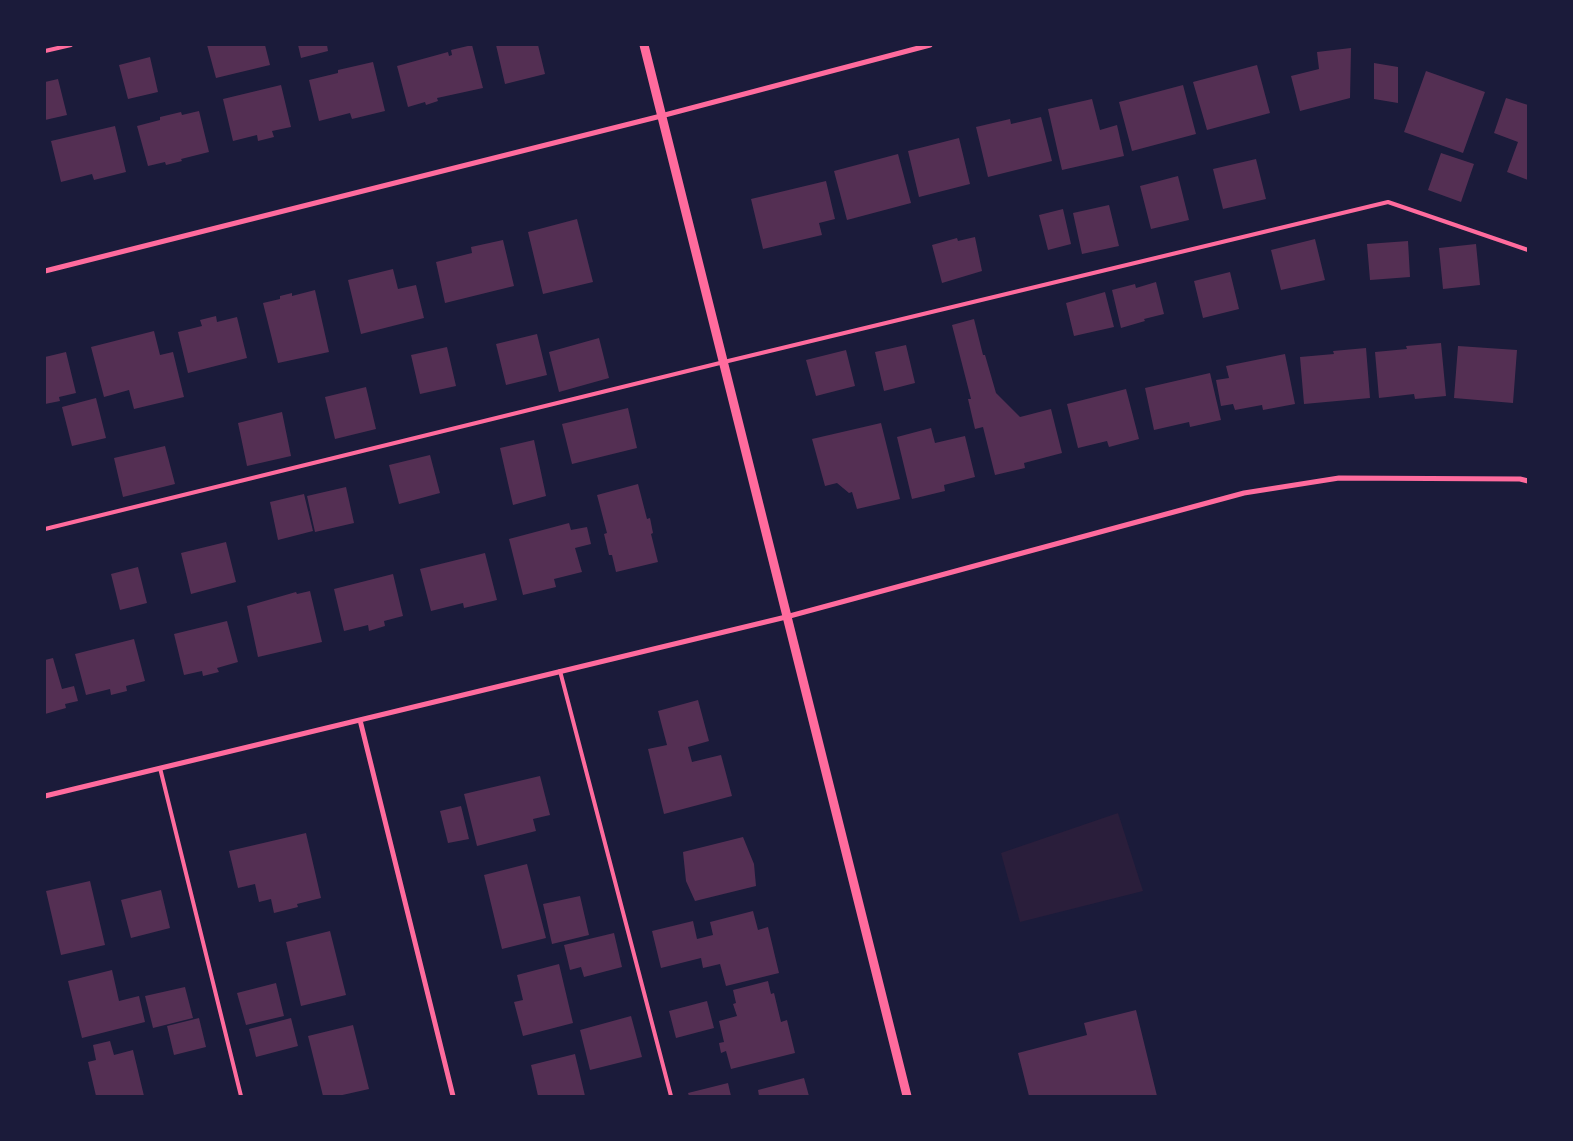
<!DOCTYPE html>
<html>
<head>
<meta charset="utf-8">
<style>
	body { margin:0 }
	#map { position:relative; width:1573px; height:1141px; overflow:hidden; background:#1b1b3a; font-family:"Public Sans",sans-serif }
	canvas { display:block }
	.frame { position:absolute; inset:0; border:46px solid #1b1b3a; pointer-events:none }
</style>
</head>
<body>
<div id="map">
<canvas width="1573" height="1141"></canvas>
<div class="frame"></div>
</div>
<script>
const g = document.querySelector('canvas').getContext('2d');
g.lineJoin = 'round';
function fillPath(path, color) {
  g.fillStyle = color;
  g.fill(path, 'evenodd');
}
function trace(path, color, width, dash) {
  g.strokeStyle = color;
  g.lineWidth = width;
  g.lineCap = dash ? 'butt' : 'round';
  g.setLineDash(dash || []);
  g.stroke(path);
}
fillPath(new Path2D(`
	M 1118,813 L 1143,891 L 1020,922 L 1001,853 Z`), '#2a1e3b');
fillPath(new Path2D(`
	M 207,45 L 265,45 L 270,65 L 216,78 Z
	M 298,45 L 327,45 L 328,51 L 301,58 Z
	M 472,45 L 483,88 L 437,98 L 438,101 L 426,105 L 425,102 L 408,107 L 397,66 L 448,52 L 449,56 L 452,55 L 451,50 Z
	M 496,45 L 538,45 L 545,74 L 505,84 Z
	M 1351,48 L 1350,98 L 1300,111 L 1291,76 L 1319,69 L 1317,52 Z
	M 150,57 L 158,92 L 128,99 L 119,65 Z
	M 373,62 L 385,111 L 352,119 L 350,113 L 319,121 L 309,80 L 338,73 L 338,70 Z
	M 1374,63 L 1398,67 L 1398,103 L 1374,99 Z
	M 1257,65 L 1270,113 L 1207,130 L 1193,82 Z
	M 1426,71 L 1485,92 L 1463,153 L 1404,132 Z
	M 58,79 L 67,115 L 45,120 L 45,82 Z
	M 281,85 L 291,127 L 272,131 L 274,137 L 258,141 L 257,135 L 233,141 L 223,99 Z
	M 1183,85 L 1196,134 L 1132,151 L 1119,102 Z
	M 1506,98 L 1528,105 L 1528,180 L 1507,172 L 1518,142 L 1494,133 Z
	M 1092,99 L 1100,130 L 1117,125 L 1124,156 L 1062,170 L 1048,109 Z
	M 199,111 L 209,152 L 181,159 L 182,161 L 166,165 L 165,162 L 148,166 L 137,126 L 160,120 L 160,117 L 181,112 L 182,115 Z
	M 1041,117 L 1052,161 L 988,177 L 976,127 L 1010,119 L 1011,124 Z
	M 115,126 L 126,172 L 94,180 L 92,174 L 61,182 L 51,141 Z
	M 959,138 L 970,184 L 919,197 L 908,151 Z
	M 1441,153 L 1474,164 L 1461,202 L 1428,190 Z
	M 898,154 L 911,203 L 847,220 L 834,171 Z
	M 1256,159 L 1266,199 L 1223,209 L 1213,169 Z
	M 1178,176 L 1189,220 L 1151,229 L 1140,186 Z
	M 826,181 L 835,219 L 819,223 L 822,235 L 763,249 L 751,199 Z
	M 1109,205 L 1119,246 L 1082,254 L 1073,213 Z
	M 1063,209 L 1071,244 L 1048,250 L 1039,215 Z
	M 577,219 L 593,282 L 543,294 L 528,232 Z
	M 975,237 L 982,271 L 942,283 L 932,245 L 957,238 L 958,241 Z
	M 1315,239 L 1325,280 L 1281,290 L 1271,250 Z
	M 503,240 L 514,286 L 445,303 L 436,262 L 472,253 L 471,247 Z
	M 1408,241 L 1410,277 L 1370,280 L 1367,244 Z
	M 1476,244 L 1480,285 L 1443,289 L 1439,248 Z
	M 393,269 L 398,289 L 416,285 L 424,318 L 361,334 L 348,280 Z
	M 1230,272 L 1239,309 L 1203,318 L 1194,281 Z
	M 1156,282 L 1164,314 L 1144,319 L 1145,321 L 1121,328 L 1112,290 L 1135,284 L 1136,288 Z
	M 315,290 L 329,352 L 278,363 L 263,303 L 280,299 L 280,296 L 292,293 L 292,296 Z
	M 1105,292 L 1114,327 L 1074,336 L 1066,303 Z
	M 216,316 L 217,322 L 237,317 L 247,358 L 188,373 L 178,332 L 202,326 L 200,320 Z
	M 974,319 L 983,355 L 985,355 L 996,393 L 1020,417 L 1051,409 L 1062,453 L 1024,463 L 1025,468 L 995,475 L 983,427 L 975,429 L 968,399 L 971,399 L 952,325 Z
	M 154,331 L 160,355 L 173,352 L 184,397 L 134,409 L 129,390 L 104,397 L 91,347 Z
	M 537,334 L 547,375 L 506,385 L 496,344 Z
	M 599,338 L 609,378 L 559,392 L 549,352 Z
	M 1441,343 L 1446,396 L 1415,399 L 1414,394 L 1379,398 L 1375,352 L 1407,349 L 1406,346 Z
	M 906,345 L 915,383 L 884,391 L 875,352 Z
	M 1458,346 L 1517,350 L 1513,403 L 1454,398 Z
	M 447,347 L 456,386 L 420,394 L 411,355 Z
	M 1366,348 L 1370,398 L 1304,404 L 1300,357 L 1334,354 L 1333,351 Z
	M 846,350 L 855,386 L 816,396 L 806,360 Z
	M 66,352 L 76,393 L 59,397 L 60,401 L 45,404 L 45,357 Z
	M 1285,354 L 1295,404 L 1263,410 L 1262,405 L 1235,410 L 1233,404 L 1221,406 L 1216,380 L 1229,378 L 1226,366 Z
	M 1210,373 L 1221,420 L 1190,427 L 1189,422 L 1154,430 L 1145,388 Z
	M 366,387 L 376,429 L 335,439 L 325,397 Z
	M 1126,389 L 1139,439 L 1109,447 L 1107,441 L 1078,448 L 1067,404 Z
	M 96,398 L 106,438 L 72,446 L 62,407 Z
	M 628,408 L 637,448 L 572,464 L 562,424 Z
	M 282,412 L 291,456 L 247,466 L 238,423 Z
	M 881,423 L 900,499 L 857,509 L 852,492 L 849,493 L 837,483 L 825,486 L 812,439 Z
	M 931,428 L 935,443 L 965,436 L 975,477 L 944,485 L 945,491 L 912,499 L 897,437 Z
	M 534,440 L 546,496 L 513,505 L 500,448 Z
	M 165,446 L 175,484 L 123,497 L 114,458 Z
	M 430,455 L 440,493 L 399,504 L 389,465 Z
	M 638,484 L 647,519 L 650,518 L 653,533 L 651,534 L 658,562 L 616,572 L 612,555 L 609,555 L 604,534 L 607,533 L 597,495 Z
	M 346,487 L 354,523 L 315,532 L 307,496 Z
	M 304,494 L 313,531 L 278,540 L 270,502 Z
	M 569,523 L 571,530 L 587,527 L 591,544 L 575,548 L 582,572 L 554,579 L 556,587 L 523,595 L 509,539 Z
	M 226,542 L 236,582 L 191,594 L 181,553 Z
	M 485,553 L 497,600 L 464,608 L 463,603 L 431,611 L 420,569 Z
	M 138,567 L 147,603 L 120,610 L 111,574 Z
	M 393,574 L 403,616 L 384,621 L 385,626 L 369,631 L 368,625 L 344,631 L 334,589 Z
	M 310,591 L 322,642 L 258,657 L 247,606 L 296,592 L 297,594 Z
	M 227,621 L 238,662 L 217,668 L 219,672 L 203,676 L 202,671 L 184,675 L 174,634 Z
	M 134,639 L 145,681 L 126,686 L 127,691 L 111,695 L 110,689 L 86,695 L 75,654 Z
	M 53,658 L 62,689 L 74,686 L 78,701 L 65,704 L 66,708 L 45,714 L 45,660 Z
	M 698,700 L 709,741 L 688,747 L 692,762 L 721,755 L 732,796 L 664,814 L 648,749 L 667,745 L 658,711 Z
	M 540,776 L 550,815 L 533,819 L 536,831 L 477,846 L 464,794 Z
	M 461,806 L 469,839 L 448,843 L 440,811 Z
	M 306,833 L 321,898 L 297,904 L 298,907 L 274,913 L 271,899 L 259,902 L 255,884 L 238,888 L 229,851 Z
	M 743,837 L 754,864 L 756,886 L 695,901 L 686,881 L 683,852 Z
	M 527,864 L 546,938 L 502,949 L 484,875 Z
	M 90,881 L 105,945 L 61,955 L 46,891 Z
	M 161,890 L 170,928 L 131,938 L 121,900 Z
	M 580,896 L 589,935 L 552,944 L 543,904 Z
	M 753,911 L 758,930 L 768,927 L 779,973 L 726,986 L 720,964 L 703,968 L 701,958 L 661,968 L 652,931 L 693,921 L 697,939 L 713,935 L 710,922 Z
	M 330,931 L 346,995 L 301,1006 L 286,942 Z
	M 614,933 L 622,967 L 584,977 L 581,967 L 570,970 L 564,945 Z
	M 559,964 L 573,1023 L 523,1036 L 514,1002 L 523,1000 L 517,975 Z
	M 112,970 L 119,1001 L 139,996 L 145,1022 L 82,1038 L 68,981 Z
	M 768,981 L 771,994 L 774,993 L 781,1022 L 787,1020 L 795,1053 L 731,1069 L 726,1051 L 721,1053 L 719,1043 L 724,1042 L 719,1021 L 737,1016 L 733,1004 L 736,1003 L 733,990 Z
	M 276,983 L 284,1016 L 246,1025 L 237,993 Z
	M 185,987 L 193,1018 L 153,1028 L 145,996 Z
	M 707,1001 L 714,1028 L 676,1038 L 669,1011 Z
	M 1136,1010 L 1157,1096 L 1029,1096 L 1018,1053 L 1087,1035 L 1084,1023 Z
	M 631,1016 L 642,1057 L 590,1070 L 580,1030 Z
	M 199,1018 L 206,1047 L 174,1055 L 167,1026 Z
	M 291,1018 L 298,1046 L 256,1057 L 249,1029 Z
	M 353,1025 L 369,1089 L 338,1096 L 323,1096 L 308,1036 Z
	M 110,1041 L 114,1055 L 133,1050 L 144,1096 L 96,1096 L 88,1062 L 96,1060 L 93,1045 Z
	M 575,1054 L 585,1096 L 538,1096 L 531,1065 Z
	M 804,1078 L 809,1096 L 759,1096 L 758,1090 Z
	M 728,1083 L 731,1096 L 689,1096 L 688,1093 Z`), '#542f53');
trace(new Path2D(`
	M 45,51 L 71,45
	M 45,529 L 724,362 L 1388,202 L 1528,250
	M 560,671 L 671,1096
	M 160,768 L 241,1096`), '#ff6b9d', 4);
trace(new Path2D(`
	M 45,271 L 661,116 L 930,45
	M 360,720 L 453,1096
	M 45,796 L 786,617 L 1244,493 L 1339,478 L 1520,479 L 1528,481`), '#ff6b9d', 5);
trace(new Path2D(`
	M 644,45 L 907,1096`), '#ff6b9d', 9);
</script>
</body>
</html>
